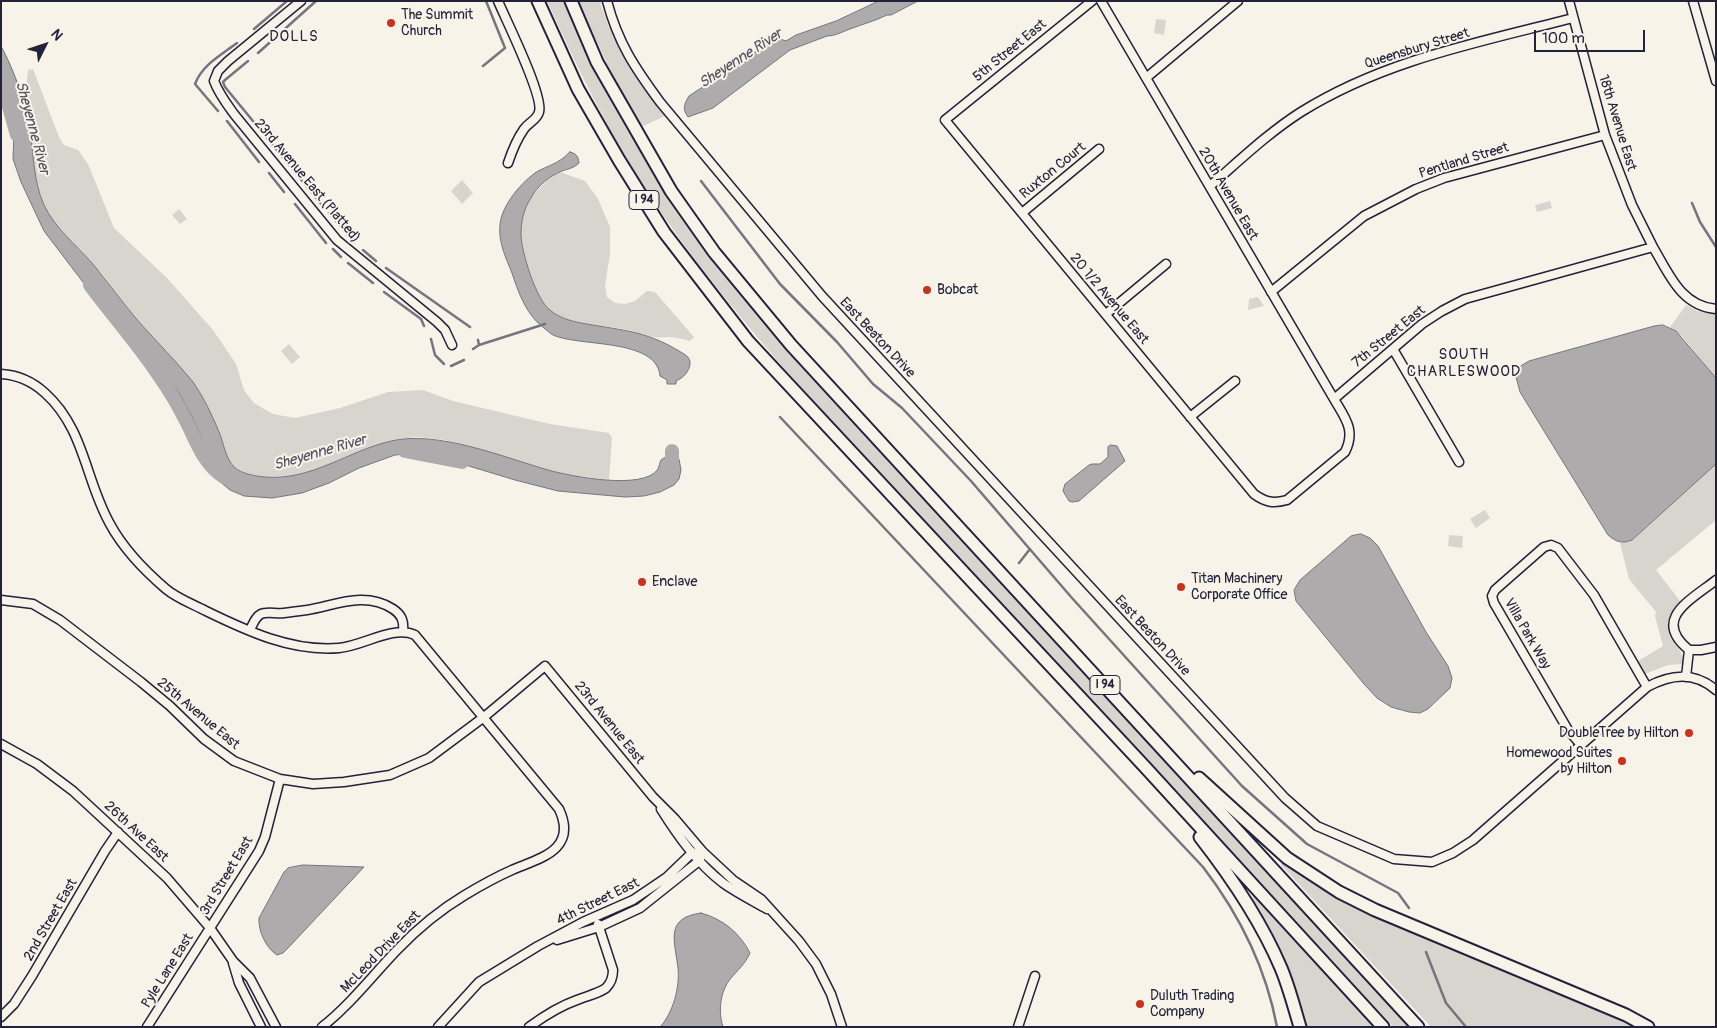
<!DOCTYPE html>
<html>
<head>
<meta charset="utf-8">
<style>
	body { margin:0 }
	#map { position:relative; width:1717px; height:1028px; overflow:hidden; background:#f7f3e8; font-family:Pangolin,sans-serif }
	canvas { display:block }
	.frame { position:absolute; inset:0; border:2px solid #22223b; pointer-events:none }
	.north { position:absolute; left:20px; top:20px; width:50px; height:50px; -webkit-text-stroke:4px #f7f3e8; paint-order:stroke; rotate:49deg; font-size:14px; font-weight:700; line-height:20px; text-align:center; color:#22223b }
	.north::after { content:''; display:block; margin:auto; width:18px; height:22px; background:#22223b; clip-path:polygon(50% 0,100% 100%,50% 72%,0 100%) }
	.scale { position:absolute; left:1534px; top:30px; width:111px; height:22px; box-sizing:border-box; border:2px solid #22223b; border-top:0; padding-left:6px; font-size:15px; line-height:18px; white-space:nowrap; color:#22223b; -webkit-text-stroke:4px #f7f3e8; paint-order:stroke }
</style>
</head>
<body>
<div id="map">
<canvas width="1717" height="1028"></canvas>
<div class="frame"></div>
<div class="north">N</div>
<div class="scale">100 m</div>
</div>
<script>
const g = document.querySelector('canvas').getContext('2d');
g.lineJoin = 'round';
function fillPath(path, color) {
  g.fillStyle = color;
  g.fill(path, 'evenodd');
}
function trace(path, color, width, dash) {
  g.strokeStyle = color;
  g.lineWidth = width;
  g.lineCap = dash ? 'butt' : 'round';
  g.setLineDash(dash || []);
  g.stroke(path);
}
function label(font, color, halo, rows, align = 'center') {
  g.font = font + ' Pangolin,sans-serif';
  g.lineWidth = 4;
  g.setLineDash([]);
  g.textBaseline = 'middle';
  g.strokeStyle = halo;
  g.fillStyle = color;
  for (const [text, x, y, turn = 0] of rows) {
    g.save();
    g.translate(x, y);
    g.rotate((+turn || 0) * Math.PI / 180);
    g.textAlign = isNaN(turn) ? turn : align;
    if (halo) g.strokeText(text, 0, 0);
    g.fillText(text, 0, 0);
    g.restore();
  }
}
fillPath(new Path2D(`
	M 547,1 L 563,1 L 602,83 L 627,130 L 677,209 L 737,291 L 800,364 L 1413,1027 L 1393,1027 L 789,374 C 730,306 672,235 625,156 C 596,106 571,54 547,1 Z
	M 578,1 L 600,1 C 612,45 638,81 665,116 L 641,127 L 617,85 Z
	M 1156,19 L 1166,20 L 1164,35 L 1154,33 Z
	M 33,69 L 59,137 L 64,145 L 78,150 L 88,164 L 114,228 L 167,278 L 213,330 L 236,364 L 244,390 L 254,403 L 273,414 L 295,418 L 340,408 L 388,392 L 423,390 L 453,401 L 550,424 L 609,433 L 612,438 L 609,480 L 561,474 L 445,440 L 416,437 L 392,440 L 353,454 L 322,469 L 293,476 L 266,477 L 248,474 L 235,468 L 227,456 L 221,438 L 167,352 L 138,321 L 104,276 L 55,224 L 44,205 L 35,180 L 30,133 L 24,104 L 28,70 Z
	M 560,172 L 585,181 L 598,199 L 610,227 L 610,254 L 605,286 L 607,297 L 615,303 L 625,304 L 635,301 L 647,291 L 655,292 L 694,337 L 690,341 C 683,339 675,337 668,337 C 663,337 657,338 653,337 C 644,335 636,332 627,330 C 602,324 571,327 550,310 C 532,297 527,265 522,244 C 516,210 533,189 560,172 Z
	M 462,180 L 473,193 L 462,204 L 451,191 Z
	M 1550,201 L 1552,208 L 1537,212 L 1535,205 Z
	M 179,209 L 187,219 L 180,224 L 172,215 Z
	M 1258,297 L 1264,306 L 1248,310 L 1249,299 Z
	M 1686,305 L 1697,311 L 1716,314 L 1716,378 L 1682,336 L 1670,327 Z
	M 289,344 L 300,357 L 292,364 L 281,351 Z
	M 1716,464 L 1716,520 L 1656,570 L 1681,602 C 1671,612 1663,626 1672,640 C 1678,649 1684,652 1683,664 L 1668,665 L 1645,674 L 1638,661 L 1663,646 L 1655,616 L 1656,612 L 1629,579 L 1620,543 L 1632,540 Z
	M 1485,510 L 1490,518 L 1476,528 L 1470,519 Z
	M 1449,535 L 1463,536 L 1462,548 L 1448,546 Z
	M 1284,861 L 1327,891 L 1351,904 L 1613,1014 L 1638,1027 L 1431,1027 L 1281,865 Z
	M 1255,896 L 1376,1027 L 1305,1027 L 1273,938 L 1251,899 Z`), '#d8d5cf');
const water = new Path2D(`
	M 879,1 L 918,1 L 891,15 L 887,15 C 875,21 863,24 850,29 C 842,32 835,36 827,36 L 790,50 L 713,108 L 688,117 C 682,108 684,105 689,96 L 767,44 L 780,39 L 786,41 L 796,35 L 836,21 Z
	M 1,46 C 15,72 25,101 30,131 C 34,156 33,180 44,205 C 55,228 75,244 92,263 C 108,282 123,303 139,322 C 157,342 176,361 193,382 C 204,398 212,415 219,432 C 224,444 225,457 234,467 C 242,474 255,476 265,477 C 311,481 348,451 391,441 C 437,430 503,457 548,470 C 569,476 644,491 658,469 C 659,467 660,462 661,460 C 667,455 672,456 679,459 L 681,470 L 679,479 L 674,485 L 660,492 L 644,496 L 625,497 L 558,491 L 515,480 L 439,457 L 415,453 L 395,455 L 359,468 L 329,483 L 302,493 L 272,498 L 244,496 L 230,490 L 218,480 L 209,463 L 203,441 L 192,417 L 179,393 L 155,360 L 129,328 L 109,306 L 89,290 L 44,231 L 21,182 L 13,159 L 14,132 L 10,103 L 1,74 Z
	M 570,152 C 577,154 578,156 579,163 C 574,168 568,169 562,171 C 550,176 537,186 531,198 C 524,208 521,221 521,234 C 521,251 536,300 550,310 C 558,317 570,321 581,323 C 618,330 645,330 679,351 C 684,354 691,357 690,364 C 689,372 683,378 676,381 L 676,384 L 667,384 L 667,380 L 660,376 C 657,338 579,347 553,335 C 548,332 542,326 538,323 C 524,309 518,291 512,273 C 506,258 498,242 500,225 C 501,206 522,181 538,171 C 546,167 555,164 562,159 C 565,157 567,154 570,152 Z
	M 1663,325 L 1676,331 L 1716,378 L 1716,464 L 1632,540 C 1622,544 1616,542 1608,535 L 1520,392 L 1515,373 L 1519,367 L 1529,361 L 1654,326 Z
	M 1111,445 L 1117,446 L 1125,461 L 1079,501 L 1072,502 L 1069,501 L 1063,491 L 1065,484 L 1089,465 L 1092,464 L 1100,464 L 1108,457 L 1108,447 Z
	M 1361,534 L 1370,538 L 1378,546 L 1426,632 L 1448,666 L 1452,678 L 1450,688 L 1428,709 L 1420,713 L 1409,712 L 1391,707 L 1377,698 L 1364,684 L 1296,601 L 1294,590 L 1300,580 L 1351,536 Z
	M 303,865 L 364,867 L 289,947 L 283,953 L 277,955 C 266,948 258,931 259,918 L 284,872 L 288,868 Z
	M 701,913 C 723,919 740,933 750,953 C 745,964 738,970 731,978 C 720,991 718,1011 723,1027 L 660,1027 C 673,1013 680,987 678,968 C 675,941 664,918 701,913 Z`);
fillPath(water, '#aeabad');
trace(water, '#76747f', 1);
trace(new Path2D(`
	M 254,29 L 287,1
	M 258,53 L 316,1
	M 248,61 L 225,80 L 223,82 L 225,87 L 322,205
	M 483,66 L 505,48 L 486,1
	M 218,111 L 195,84 C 202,65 221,55 237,43
	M 227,121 L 259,162
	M 269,173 L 284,192
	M 701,181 L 780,284 L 837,342 L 873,384 L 902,408 L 971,481 L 1072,598 L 1242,786 L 1307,844 L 1398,893 L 1409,908
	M 1692,203 L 1700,222 L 1716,247
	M 295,204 L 326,243
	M 329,213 L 354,242
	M 333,249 L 341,257
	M 363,250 L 376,261
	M 348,263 L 373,283
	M 386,268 L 470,327
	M 384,292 L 421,319 L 424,326
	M 431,339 L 435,355 L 444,364
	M 478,340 L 479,345 L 545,324
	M 473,349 L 479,345
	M 451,366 L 464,360
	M 780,417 L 1203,867 C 1239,914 1266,968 1277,1027
	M 1019,563 L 1030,549
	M 1426,952 L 1446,1003 L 1466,1027`), '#76747f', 2.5);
trace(new Path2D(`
	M 1,78 L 17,135
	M 90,285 C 113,316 139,345 160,377 C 169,390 177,403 184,417 C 196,439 202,463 224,477
	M 405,451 L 462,462
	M 672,451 L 672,475`), '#aeabad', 14);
const minor = new Path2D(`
	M 301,1 L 228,61 L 218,71 L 214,81 C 219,94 226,103 234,114 L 337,240 L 437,322 L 445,330 L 452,345
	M 498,1 C 506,20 544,96 539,112 C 537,120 529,122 524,129 C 517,139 512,151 508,163
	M 607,1 C 618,43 635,68 660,102 L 822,296 L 1285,798 L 1317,826 L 1394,859 L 1432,862 L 1453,853 L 1473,840 L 1647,687 C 1671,674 1694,671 1716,690
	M 1092,1 L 945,120 L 1254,494 C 1265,502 1273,504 1287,500 L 1345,452 C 1356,430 1345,418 1334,399 L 1422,324 L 1442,311 L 1465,299 L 1653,247 C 1669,274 1681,306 1716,309
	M 1101,1 L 1334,399
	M 1569,1 L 1605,135 L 1632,205 L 1653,247
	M 1693,1 L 1716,81
	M 1146,78 L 1238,1
	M 1210,186 C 1239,161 1268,133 1301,112 C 1384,60 1480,42 1573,18
	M 1022,213 L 1099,149
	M 1271,292 L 1364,216 L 1416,189 L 1444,178 L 1605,135
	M 1106,314 L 1166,264
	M 1393,349 L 1459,462
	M 1,374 C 18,375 33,382 45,393 C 85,429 85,480 110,524 C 123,548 145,571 166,589 C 178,599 193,604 206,611 C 247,631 292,652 339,648 C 363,646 393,625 415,635 L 559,809 C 578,850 540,858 512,870 C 496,877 480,886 465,895 C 440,910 417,929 397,950 C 372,976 351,1004 322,1027
	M 1190,417 L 1235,381
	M 1,600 L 33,604 L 60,620 L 141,682 L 170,706 L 204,739 L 234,761 L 280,779 L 313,784 L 344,782 L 390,775 L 429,758 L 484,717 L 545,666 L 653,797 L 675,819 L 703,852 L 733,880 L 761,899 L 799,941 L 816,964 L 831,994 L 842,1027
	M 250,630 C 253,624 255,617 261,614 C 267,611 276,614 284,613 C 291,612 299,611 307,610 C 336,605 365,591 393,609 C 402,615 404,621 403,632
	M 1689,650 C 1651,619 1691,600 1716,580
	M 1686,677 L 1689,650 L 1701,650 L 1716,647
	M 1,744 L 37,764 L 73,791 L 167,878 L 210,928 L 233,961 L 250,978 L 276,1027
	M 1581,745 L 1568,730 L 1494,603 L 1492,596 L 1495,590 L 1544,547 L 1551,545 L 1558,548 L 1594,595 L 1647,687
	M 661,809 C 678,836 697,863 723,883 C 737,893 753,901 767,909
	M 557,940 L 599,927 L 640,908 L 699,861 L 703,852
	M 233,963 L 239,983 L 261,1027
	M 1,1017 L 14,1004 L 32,976 L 105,851 L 118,832
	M 147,1027 L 259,851 L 265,837 L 280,779
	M 438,1027 L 479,982 L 538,946 L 583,922 L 633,900 L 667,877 L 692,853 L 703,852
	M 529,1027 C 544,1016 560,1006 577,1000 C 586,996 598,994 606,988 C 611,983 613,977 613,970 L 598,924
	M 1018,1027 L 1035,976`);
const highway = new Path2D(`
	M 538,1 L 578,89 L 619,160 L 664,232 L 748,341 L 1145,767 L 1383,1027
	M 571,1 L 597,62 L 671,191 L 714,252 L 791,345 L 1418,1027
	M 1199,778 L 1287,858 L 1339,892 L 1375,910 L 1626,1015 L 1648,1027
	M 1200,837 C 1232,878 1261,921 1281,968 C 1289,987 1294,1007 1300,1027`);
trace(minor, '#22223b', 11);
trace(highway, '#22223b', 15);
trace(minor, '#f7f3e8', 8);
trace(highway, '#f7f3e8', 11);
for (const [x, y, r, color] of [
	[391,23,5,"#c8321e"],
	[927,290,5,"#c8321e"],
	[642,582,5,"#c8321e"],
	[1181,587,5,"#c8321e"],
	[1689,733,5,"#c8321e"],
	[1622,761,5,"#c8321e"],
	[1140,1004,5,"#c8321e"]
]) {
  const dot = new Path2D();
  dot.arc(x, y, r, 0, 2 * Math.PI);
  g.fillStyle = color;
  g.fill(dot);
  trace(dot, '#f7f3e8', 2);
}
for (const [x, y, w] of [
	[644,200,30],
	[1105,685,30]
]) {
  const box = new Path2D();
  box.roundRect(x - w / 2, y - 9.5, w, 19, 4);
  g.fillStyle = '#f7f3e8';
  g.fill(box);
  trace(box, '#22223b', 1);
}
label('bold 12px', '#22223b', null, [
	["I 94",644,200],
	["I 94",1105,685]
]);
label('14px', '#22223b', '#f7f3e8', [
	["The Summit",401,15],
	["Church",401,31],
	["Bobcat",937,290],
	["Titan Machinery",1191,579],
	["Corporate Office",1191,595],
	["Enclave",652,582],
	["DoubleTree by Hilton",1679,733,"right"],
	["Homewood Suites",1612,753,"right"],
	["by Hilton",1612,769,"right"],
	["Duluth Trading",1150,996],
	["Company",1150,1012]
], 'left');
label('14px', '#22223b', '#f7f3e8', [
	["Queensbury Street",1417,49,-17],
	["5th Street East",1010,51,-39],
	["18th Avenue East",1617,123,73],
	["Pentland Street",1464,161,-17],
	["Ruxton Court",1053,171,-39],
	["23rd Avenue East (Platted)",307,181,50],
	["20th Avenue East",1228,194,60],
	["20 1/2 Avenue East",1109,299,50],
	["7th Street East",1389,337,-39],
	["East Beaton Drive",877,338,47],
	["Villa Park Way",1527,634,60],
	["East Beaton Drive",1152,636,47],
	["25th Avenue East",198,714,40],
	["23rd Avenue East",609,723,51],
	["26th Ave East",136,832,43],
	["3rd Street East",227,876,-59],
	["4th Street East",598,902,-26],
	["2nd Street East",51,920,-60],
	["McLeod Drive East",381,952,-46],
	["Pyle Lane East",168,971,-58]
]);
g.letterSpacing = '1px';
label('15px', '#22223b', '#f7f3e8', [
	["DOLLS",294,37],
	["SOUTH",1464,355],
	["CHARLESWOOD",1464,372]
]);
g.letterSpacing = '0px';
label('italic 15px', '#535263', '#f7f3e8', [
	["Sheyenne River",741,59,-33],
	["Sheyenne River",32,128,75],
	["Sheyenne River",320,453,-16]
]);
</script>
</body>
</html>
